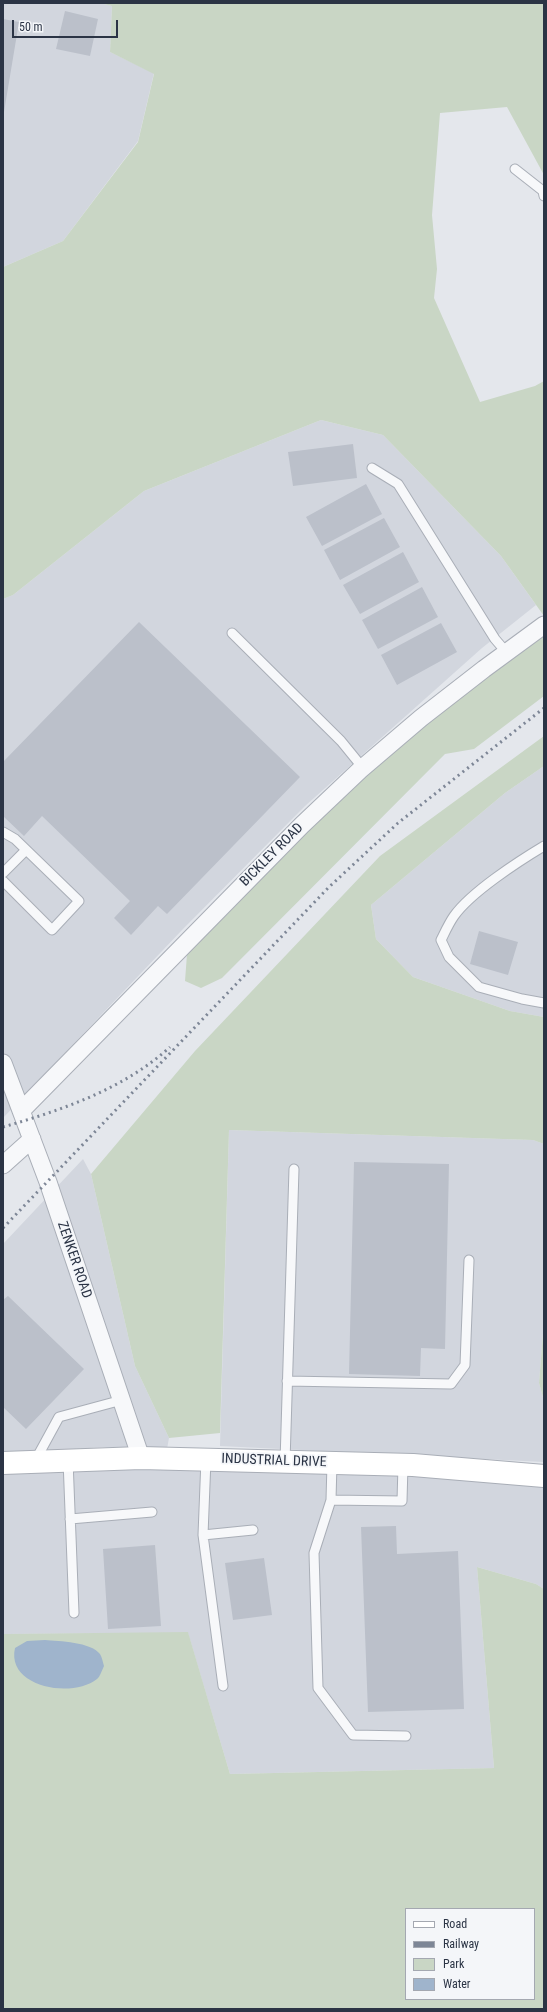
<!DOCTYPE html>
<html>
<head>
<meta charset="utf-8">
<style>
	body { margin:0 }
	#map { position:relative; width:547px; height:2012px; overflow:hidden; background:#e4e7ec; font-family:"Roboto Condensed",sans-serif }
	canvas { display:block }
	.frame { position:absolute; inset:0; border:4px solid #2b3445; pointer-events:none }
	.legend { position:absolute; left:405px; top:1908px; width:130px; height:92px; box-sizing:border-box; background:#f4f6f9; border:1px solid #a4a8b1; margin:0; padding:5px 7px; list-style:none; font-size:12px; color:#2b3445 }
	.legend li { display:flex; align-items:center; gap:8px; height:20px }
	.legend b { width:20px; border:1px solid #a4a8b1 }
	.scale { position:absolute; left:12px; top:20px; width:106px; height:18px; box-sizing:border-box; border:2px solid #2b3445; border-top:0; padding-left:5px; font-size:12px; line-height:14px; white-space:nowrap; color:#2b3445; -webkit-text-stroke:3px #f4f6f9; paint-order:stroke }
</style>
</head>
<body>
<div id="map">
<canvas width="547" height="2012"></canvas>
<div class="frame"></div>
<ul class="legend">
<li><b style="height:5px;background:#fff"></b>Road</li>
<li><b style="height:5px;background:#7d8696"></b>Railway</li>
<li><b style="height:11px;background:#c9d6c5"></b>Park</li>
<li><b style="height:11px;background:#9fb4cc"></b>Water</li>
</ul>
<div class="scale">50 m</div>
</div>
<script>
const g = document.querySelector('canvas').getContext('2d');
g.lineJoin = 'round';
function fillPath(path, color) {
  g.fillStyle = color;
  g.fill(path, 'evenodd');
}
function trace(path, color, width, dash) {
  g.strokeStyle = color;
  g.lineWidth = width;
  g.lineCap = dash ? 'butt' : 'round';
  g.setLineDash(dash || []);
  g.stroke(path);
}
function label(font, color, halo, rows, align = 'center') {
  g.font = font + ' "Roboto Condensed",sans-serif';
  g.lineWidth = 3.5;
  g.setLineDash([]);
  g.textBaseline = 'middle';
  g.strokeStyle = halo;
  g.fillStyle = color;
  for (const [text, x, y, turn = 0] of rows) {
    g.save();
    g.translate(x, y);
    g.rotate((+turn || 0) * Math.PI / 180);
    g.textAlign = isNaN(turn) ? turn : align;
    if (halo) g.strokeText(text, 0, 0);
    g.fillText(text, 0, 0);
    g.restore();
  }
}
fillPath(new Path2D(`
	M 3,3 L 100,3 L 112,6 L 110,52 L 154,73 L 138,141 L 63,241 L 3,267 Z
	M 321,420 L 383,435 L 501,556 L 536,605 L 482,648 L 305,806 L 183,929 L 3,1118 L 3,599 L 13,595 L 144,491 Z
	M 544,766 L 544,1017 L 510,1011 L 413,977 L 376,939 L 371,905 L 505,793 Z
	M 229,1130 L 533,1140 L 544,1144 L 544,1321 L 539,1383 L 544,1401 L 544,1462 L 220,1446 Z
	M 83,1159 L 91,1174 L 135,1366 L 169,1438 L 167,1449 L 104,1447 L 3,1454 L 3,1244 Z
	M 103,1464 L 371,1469 L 544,1482 L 544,1589 L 536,1584 L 477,1567 L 494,1768 L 230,1774 L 188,1633 L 3,1634 L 3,1469 Z`), '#d2d6de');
fillPath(new Path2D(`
	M 100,3 L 544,3 L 544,175 L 507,107 L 440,113 L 432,215 L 437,269 L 434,298 L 480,402 L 535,386 L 544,381 L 544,616 L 501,556 L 383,435 L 321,420 L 144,491 L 13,595 L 3,599 L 3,267 L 63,241 L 138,142 L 154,74 L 110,52 L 112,6 Z
	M 544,625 L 544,696 L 474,749 L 445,754 L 222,978 L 201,988 L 185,981 L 188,941 L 302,825 Z
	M 544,736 L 544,766 L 505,793 L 371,905 L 376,939 L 413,977 L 510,1011 L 544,1017 L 544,1144 L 533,1140 L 229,1130 L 220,1433 L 169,1438 L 135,1366 L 91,1174 L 195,1051 L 380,856 Z
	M 544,1321 L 544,1401 L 539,1383 Z
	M 477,1567 L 536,1584 L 544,1589 L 544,2009 L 3,2009 L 3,1634 L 188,1632 L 230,1774 L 494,1768 ZM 406,1909 L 534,1909 L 534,1999 L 406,1999 Z`), '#c9d6c5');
fillPath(new Path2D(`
	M 45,1640 C 59,1641 91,1642 100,1654 C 102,1657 103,1663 104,1666 C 102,1670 100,1677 97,1679 C 72,1699 6,1687 15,1648 L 27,1641 Z`), '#9fb4cc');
fillPath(new Path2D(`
	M 65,11 L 98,19 L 90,56 L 56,49 Z
	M 3,19 L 19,22 L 4,112 L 3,112 Z
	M 353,444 L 357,478 L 293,486 L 288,452 Z
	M 366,484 L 382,514 L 322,546 L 306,517 Z
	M 384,518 L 400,547 L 340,580 L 324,550 Z
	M 403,552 L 419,582 L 360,614 L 343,585 Z
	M 422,587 L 438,617 L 378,649 L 362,620 Z
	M 139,622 L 300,777 L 167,914 L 158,906 L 131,935 L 114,918 L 130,901 L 42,816 L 24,836 L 3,816 L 3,762 Z
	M 441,623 L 457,652 L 397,685 L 381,655 Z
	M 479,931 L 518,942 L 508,975 L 470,964 Z
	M 354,1162 L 449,1164 L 445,1349 L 421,1348 L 420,1376 L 349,1374 Z
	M 8,1296 L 84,1369 L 26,1429 L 3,1407 L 3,1300 Z
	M 396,1526 L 397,1554 L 458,1551 L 464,1709 L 368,1712 L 361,1527 Z
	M 155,1545 L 161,1626 L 108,1629 L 103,1549 Z
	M 264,1558 L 272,1615 L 233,1620 L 225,1563 Z`), '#bbc0ca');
const lane = new Path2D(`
	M 515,169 L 543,191 L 544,196
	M 372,468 L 398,484 L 495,639 L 507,653
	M 232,633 L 341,741 L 363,768
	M 3,832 L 15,839 L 79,901 L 52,930 L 3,881
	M 544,846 C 519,861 471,892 454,916 C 449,923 445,932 441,940 L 449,957 L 479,987 L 522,999 L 544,1003
	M 3,873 L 26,850
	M 287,1381 L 451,1384 L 465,1365 L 469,1260
	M 206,1459 L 203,1535 L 223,1686
	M 68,1460 L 74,1613
	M 35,1461 L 59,1417 L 122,1400
	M 285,1462 L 294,1169
	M 332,1463 L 331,1500 L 314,1553 L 318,1688 L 353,1735 L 406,1736
	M 331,1500 L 402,1501 L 403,1465
	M 70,1519 L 152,1512
	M 203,1535 L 253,1530`);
const street = new Path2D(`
	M 3,1063 L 48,1182 L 141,1458
	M 22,1110 L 302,825 L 360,770 L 421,718 L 484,669 L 544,625
	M 3,1165 L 32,1139`);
const secondary = new Path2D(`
	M 3,1463 L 141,1458 L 413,1465 L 544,1476`);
trace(lane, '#a9aeb7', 11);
trace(street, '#a9aeb7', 19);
trace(secondary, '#a9aeb7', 24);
trace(lane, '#f7f8fa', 9);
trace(street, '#f7f8fa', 17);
trace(secondary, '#fff', 22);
trace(new Path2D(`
	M 3,1127 C 62,1110 124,1089 170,1047
	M 3,1228 L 328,888 L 398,823 L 544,708`), '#7d8696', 3, [2, 4]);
label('14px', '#2b3445', '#f4f6f9', [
	["BICKLEY ROAD",272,855,-45],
	["ZENKER ROAD",74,1260,71],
	["INDUSTRIAL DRIVE",274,1461,2]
]);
</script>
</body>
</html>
